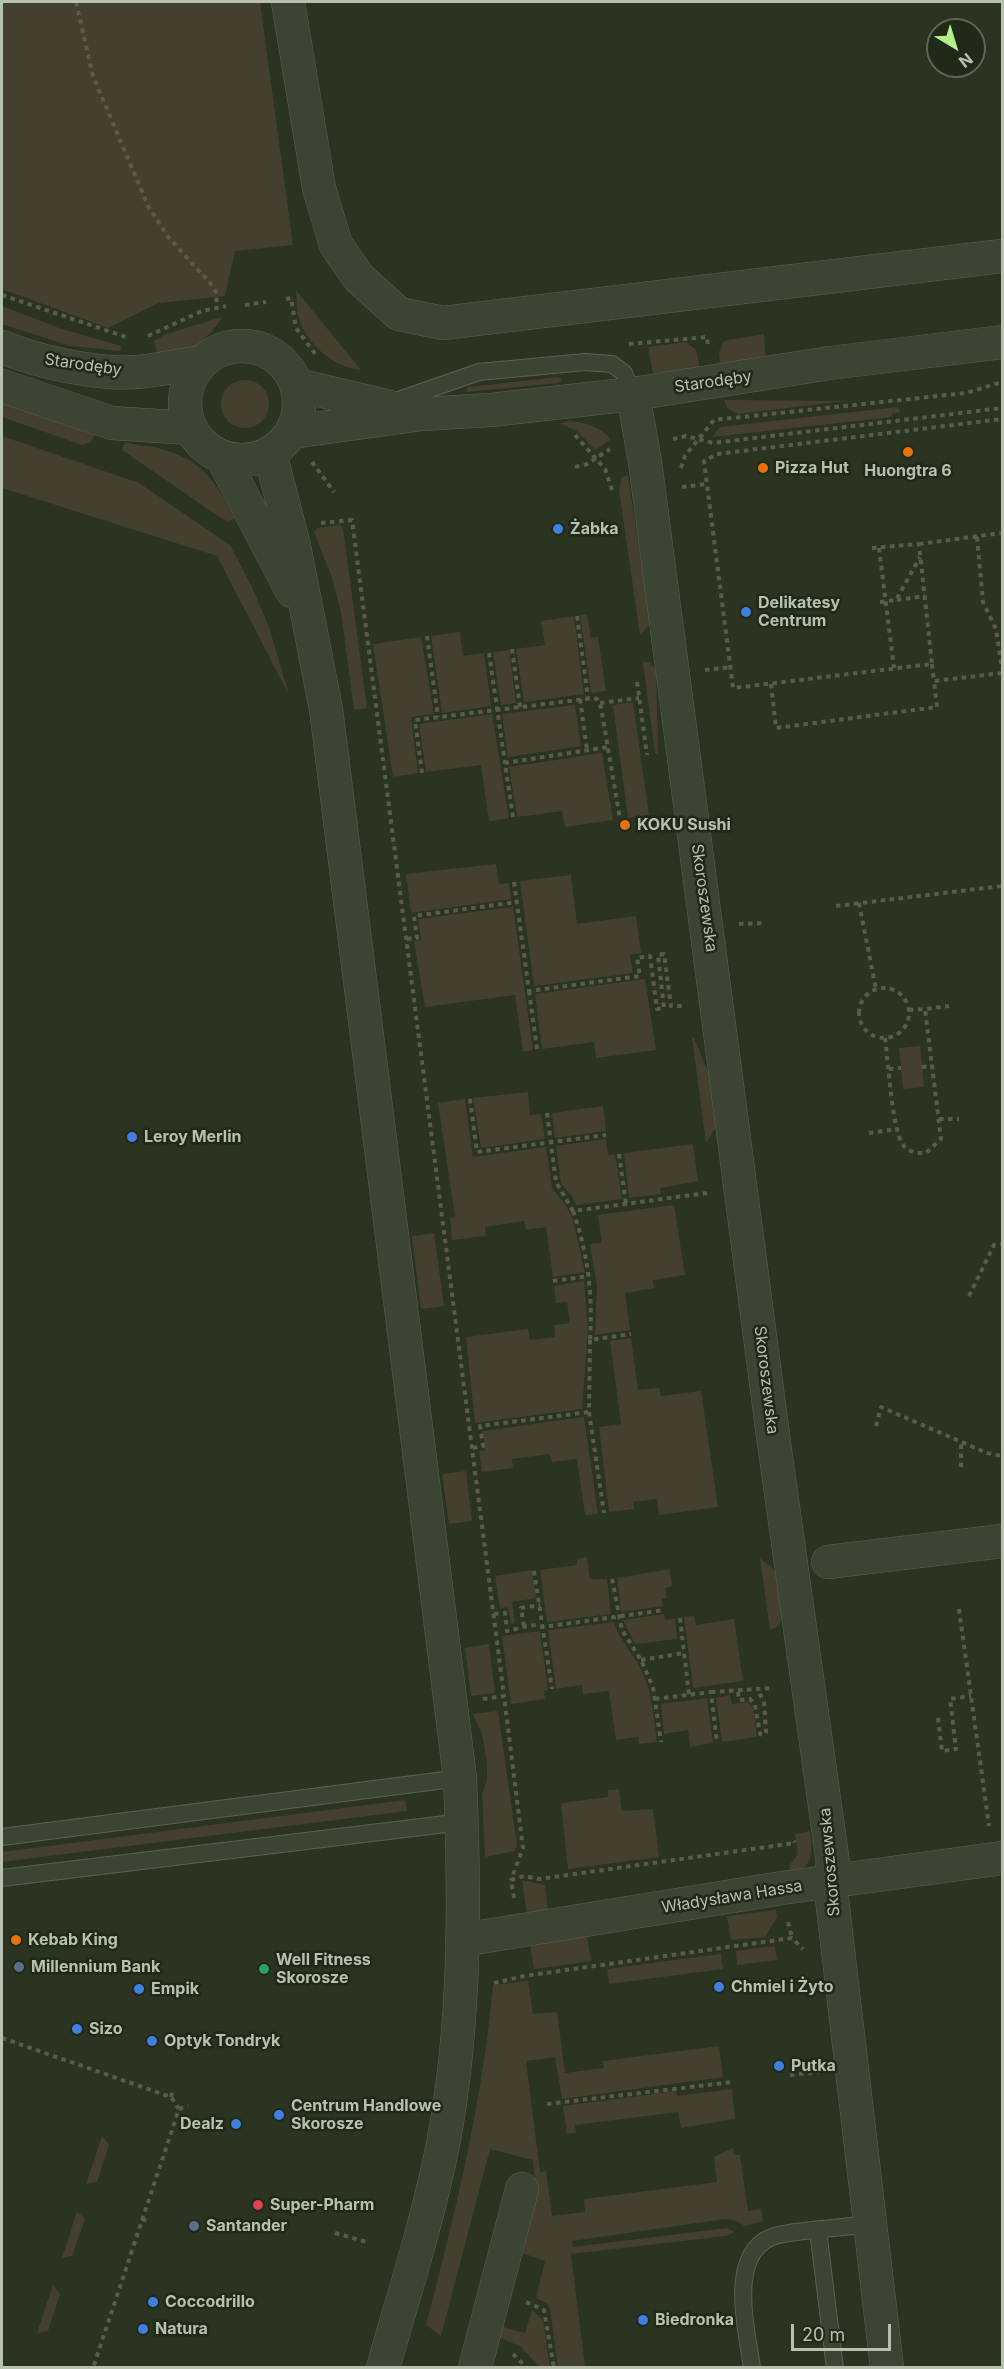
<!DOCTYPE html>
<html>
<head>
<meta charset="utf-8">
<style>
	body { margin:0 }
	#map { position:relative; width:1004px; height:2369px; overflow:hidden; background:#2a3421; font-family:Inter,sans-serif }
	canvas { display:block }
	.frame { position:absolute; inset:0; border:3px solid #b7c2ae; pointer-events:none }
	.north { position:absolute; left:926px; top:18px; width:60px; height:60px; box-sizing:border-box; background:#212919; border:2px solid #5d6655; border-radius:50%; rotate:142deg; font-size:16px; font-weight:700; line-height:24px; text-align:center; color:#b7c2ae }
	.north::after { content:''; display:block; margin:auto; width:21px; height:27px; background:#b4ef86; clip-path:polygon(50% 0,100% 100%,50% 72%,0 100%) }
	.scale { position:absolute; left:791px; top:2324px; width:100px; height:27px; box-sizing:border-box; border:3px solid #b7c2ae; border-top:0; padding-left:8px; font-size:18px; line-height:21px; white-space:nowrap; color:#b7c2ae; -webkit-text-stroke:4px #212919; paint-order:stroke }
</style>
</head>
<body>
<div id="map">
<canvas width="1004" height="2369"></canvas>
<div class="frame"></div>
<div class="north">N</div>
<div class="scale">20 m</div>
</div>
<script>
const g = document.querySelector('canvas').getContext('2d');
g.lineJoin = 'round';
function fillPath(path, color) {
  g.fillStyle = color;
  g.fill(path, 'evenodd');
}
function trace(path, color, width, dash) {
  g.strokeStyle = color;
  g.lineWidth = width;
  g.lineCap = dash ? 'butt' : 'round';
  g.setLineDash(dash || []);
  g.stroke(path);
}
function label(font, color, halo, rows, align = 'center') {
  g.font = font + ' Inter,sans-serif';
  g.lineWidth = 5;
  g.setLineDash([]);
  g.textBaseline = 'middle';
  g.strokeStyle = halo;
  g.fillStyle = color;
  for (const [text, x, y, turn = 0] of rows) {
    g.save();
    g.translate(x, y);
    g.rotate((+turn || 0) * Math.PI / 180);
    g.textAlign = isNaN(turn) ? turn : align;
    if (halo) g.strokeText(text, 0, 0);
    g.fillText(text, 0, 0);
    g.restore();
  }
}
fillPath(new Path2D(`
	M 2,2 L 260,2 L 293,245 L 235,251 L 225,296 L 159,303 L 108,328 L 2,289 Z
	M 296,291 L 300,295 L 361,370 C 335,368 307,345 299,319 C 296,311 297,300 296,291 Z
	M 2,306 L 59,328 L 121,346 L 120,351 L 70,346 L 2,324 Z
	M 222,317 C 210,338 184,361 157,353 L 154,341 L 166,334 Z
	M 764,334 L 766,360 L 720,364 L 719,352 L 724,341 Z
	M 686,342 L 696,350 L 700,368 L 653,373 L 648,347 Z
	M 558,377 L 562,380 L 559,383 L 466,392 L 468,387 Z
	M221 404a24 24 0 1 1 48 0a24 24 0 1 1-48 0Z
	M 724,400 L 734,400 L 845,401 L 738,414 L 728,409 Z
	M 2,401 L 95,434 L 91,442 L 82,445 L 2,417 Z
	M 898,407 L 901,412 L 892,414 L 892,417 L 712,437 L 720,427 Z
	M 569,421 C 585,422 600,427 611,439 L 595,450 L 577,431 L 560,423 Z
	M 2,436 L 139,483 L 230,545 L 252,587 L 269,627 L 289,695 L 217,556 L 2,488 Z
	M 125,442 C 136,446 147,445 158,448 C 203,460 214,479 235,519 L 228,521 L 221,518 L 122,450 Z
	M 628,475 L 650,624 L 640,635 L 619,490 L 622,477 Z
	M 340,525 L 343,528 L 367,708 L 354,710 L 341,612 L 332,578 L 314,532 L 317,528 Z
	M 587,614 L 591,638 L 598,637 L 606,691 L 591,693 L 580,615 Z
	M 574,616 L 584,694 L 524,702 L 516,649 L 545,645 L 541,621 Z
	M 460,632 L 463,656 L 484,653 L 491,706 L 442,713 L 431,636 Z
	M 421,637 L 434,714 L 411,717 L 418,773 L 393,777 L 373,644 Z
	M 509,650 L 516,703 L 501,705 L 493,652 Z
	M 643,662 L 649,662 L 656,670 L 658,753 L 655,754 Z
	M 633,702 L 649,815 L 628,818 L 613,705 Z
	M 575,705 L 581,746 L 508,757 L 502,714 Z
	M 492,714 L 509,818 L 489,821 L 481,765 L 426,772 L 419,724 Z
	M 602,753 L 613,820 L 565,827 L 562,811 L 517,817 L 509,767 Z
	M 496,864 L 499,884 L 509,883 L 511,899 L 411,913 L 406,874 Z
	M 571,875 L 577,924 L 636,916 L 641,953 L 630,955 L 633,973 L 534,986 L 520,881 Z
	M 513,907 L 533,1050 L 523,1052 L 515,995 L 425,1007 L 414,941 L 421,940 L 418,919 Z
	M 645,979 L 656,1050 L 596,1058 L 594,1042 L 542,1049 L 535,994 Z
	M 692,1038 L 694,1038 L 710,1076 L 716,1127 L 706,1143 Z
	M 920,1046 L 924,1087 L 903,1089 L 899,1048 Z
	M 528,1092 L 530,1115 L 541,1114 L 545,1139 L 481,1148 L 473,1098 Z
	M 465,1099 L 473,1157 L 546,1147 L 552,1188 L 565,1204 L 573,1220 L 585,1272 L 553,1277 L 546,1227 L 526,1230 L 524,1221 L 485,1227 L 486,1236 L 452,1240 L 450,1218 L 455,1217 L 438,1103 Z
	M 603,1106 L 606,1131 L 555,1138 L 552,1113 Z
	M 606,1139 L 608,1155 L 615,1154 L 622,1199 L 576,1205 L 572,1196 L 561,1184 L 556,1146 Z
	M 693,1144 L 698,1181 L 660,1188 L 661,1194 L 629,1198 L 624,1153 Z
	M 674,1205 L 685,1275 L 653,1280 L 654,1288 L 625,1293 L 630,1330 L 595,1335 L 597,1286 L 590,1244 L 602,1243 L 598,1215 Z
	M 434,1233 L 444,1306 L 421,1309 L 412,1236 Z
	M 584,1281 L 588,1330 L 582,1409 L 475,1423 L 466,1337 L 528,1329 L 530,1340 L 555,1337 L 554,1325 L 570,1323 L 567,1302 L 556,1303 L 554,1286 Z
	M 631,1338 L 638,1390 L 659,1388 L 661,1396 L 701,1391 L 718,1507 L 659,1515 L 657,1499 L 633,1502 L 634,1509 L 609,1512 L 599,1427 L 621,1424 L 610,1341 Z
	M 584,1417 L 598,1514 L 585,1515 L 577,1459 L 552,1462 L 550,1454 L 512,1459 L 513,1468 L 482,1472 L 479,1451 L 485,1450 L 483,1431 Z
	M 466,1471 L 472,1521 L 449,1524 L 442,1474 Z
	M 587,1557 L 590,1579 L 607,1579 L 611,1614 L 547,1622 L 540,1570 L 577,1565 L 577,1559 Z
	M 760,1558 L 776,1571 L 783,1616 L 779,1626 L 770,1630 Z
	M 670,1569 L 672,1586 L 665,1588 L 667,1598 L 662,1599 L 663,1606 L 621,1612 L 617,1578 Z
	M 532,1570 L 536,1598 L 512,1602 L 515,1623 L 511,1624 L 508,1607 L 500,1609 L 495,1576 Z
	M 664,1614 L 665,1620 L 675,1619 L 677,1639 L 635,1644 L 623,1620 Z
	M 694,1616 L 696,1625 L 734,1619 L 743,1681 L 693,1688 L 684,1617 Z
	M 614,1622 C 620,1642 635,1655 643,1674 C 653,1695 654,1720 657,1742 L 639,1744 L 638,1737 L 616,1740 L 609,1691 L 583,1694 L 582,1685 L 556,1689 L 548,1630 Z
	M 540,1631 L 548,1690 L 544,1691 L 545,1699 L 511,1704 L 502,1636 Z
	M 489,1644 L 495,1693 L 471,1696 L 465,1648 Z
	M 730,1695 L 732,1704 L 747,1702 L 753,1706 L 757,1737 L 722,1742 L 716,1698 Z
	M 707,1698 L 713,1743 L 690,1747 L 688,1730 L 664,1734 L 661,1704 Z
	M 498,1711 L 517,1845 L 515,1851 L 485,1857 L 482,1795 L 487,1779 L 487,1763 L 482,1734 L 473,1714 Z
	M 619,1789 L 622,1811 L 653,1809 L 659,1857 L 568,1869 L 561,1803 L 608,1797 L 608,1790 Z
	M 405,1800 L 407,1811 L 2,1862 L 2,1852 Z
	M 810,1831 C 813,1853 813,1867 791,1876 L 789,1866 L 798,1854 L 795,1834 Z
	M 522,1880 L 545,1885 L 548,1912 L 527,1915 Z
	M 776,1910 L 777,1917 L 765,1937 L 731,1940 L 727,1916 Z
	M 587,1936 L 591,1961 L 534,1969 L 530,1944 Z
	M 775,1946 L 777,1960 L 737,1965 L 736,1951 Z
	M 721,1954 L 723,1969 L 609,1984 L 607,1969 Z
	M 528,1981 L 533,2014 L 557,2012 L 565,2073 L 604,2068 L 603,2061 L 719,2046 L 723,2077 L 562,2099 L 555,2057 L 526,2061 L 540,2172 L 546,2171 L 552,2216 L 585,2212 L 584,2199 L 717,2182 L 714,2157 L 733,2148 L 734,2155 L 740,2155 L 748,2211 L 761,2209 L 763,2221 L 745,2226 L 734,2220 L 725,2219 L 572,2241 L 573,2247 L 727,2228 L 735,2232 L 726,2236 L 571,2254 L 585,2367 L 558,2367 L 550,2309 L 547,2303 L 536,2298 L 545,2261 L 519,2252 L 536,2188 L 533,2160 L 490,2149 L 441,2336 L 426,2325 C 456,2210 482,2104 493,1985 Z
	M 732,2089 L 735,2119 L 681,2128 L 678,2112 L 575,2125 L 576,2133 L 567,2134 L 563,2106 L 676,2091 L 677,2096 Z
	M 102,2136 L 109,2145 L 97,2182 L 86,2184 Z
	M 77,2211 L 85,2219 L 72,2256 L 62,2258 Z
	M 53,2285 L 60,2294 L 48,2331 L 37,2333 Z
	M 532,2310 L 543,2320 L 550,2367 L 539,2367 L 521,2347 L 497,2336 L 499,2326 L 525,2333 Z`), '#453f2f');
const service = new Path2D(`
	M 390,403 L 479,372 L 585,362 L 612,364 L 624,373 L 633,394
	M 2,1837 L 460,1778
	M 2,1878 L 462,1822
	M 818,2230 L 835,2368
	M 752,2368 C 747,2330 725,2248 778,2235 C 807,2229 840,2228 870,2224`);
const minor = new Path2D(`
	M 288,2 L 319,188 L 336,245 L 359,278 L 399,314 L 443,323 L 1002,256
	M185 403a57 57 0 1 1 114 0a57 57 0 1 1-114 0Z
	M 2,347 C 35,360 75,369 110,372 C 140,375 173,366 202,362
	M 297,385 L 403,410
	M 2,386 L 112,423 L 190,428
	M 633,394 L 645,462 L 774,1443 L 833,1863 L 830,1882 L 887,2368
	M 292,432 L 422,414 L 491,410 L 633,394 L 830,363 L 1002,342
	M 270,453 L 294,546 L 326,709 L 460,1778 C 465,1899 466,2024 443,2144 C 428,2220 404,2294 383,2368
	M 222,457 L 292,591
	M 828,1562 L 1002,1541
	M 462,1940 L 782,1888 L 1002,1858
	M 475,2368 L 522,2189`);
trace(service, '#5a6351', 18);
trace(minor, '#5a6351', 34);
trace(new Path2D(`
	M 76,2 L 93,76 L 148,206 L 169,238 L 210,283 L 217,294 L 216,307
	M 2,295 L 126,337
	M 286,299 L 291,298 L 296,328 L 316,355
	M 245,305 L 266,302
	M 148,336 L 202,311 L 226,306
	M 629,344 L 707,337 L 708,348
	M 575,435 L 605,469 L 612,490
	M 673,439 L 686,436 L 713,443 L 1002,408
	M 312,462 L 334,492
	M 575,467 L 587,464 L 610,449
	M 681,468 L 685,456 L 714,420 L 966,393 L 1002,382
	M 682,487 L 707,484
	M 321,523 L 352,520 L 504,1696
	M 977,537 L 983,602 L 996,629 L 1002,669
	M 919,544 L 1002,533
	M 872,548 L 919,544 L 932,664 L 733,688 L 704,461 L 717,454 L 1002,419
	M 879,548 L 894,668
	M 897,600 L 925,596
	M 880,602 L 896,600 L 920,557
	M 577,616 L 588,698
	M 427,636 L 438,717
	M 512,649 L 520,707
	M 489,653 L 505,763
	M 932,664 L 934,681 L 1002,673
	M 705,670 L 731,667
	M 637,682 L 647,755
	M 771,684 L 776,728 L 937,707 L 934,681
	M 580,699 L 587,750
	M 600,703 L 639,698
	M 422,773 L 415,720 L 594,698 L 597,699 L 601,707 L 620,819
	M 513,817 L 505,763 L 608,747
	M 514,882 L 529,991 L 640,976 L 637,958 L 650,956 L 657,1009 L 664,1008 L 658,955 L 664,954 L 671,1006 L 682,1006
	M 859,903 L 876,989
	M 836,906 L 1002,886
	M 739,924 L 765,923
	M 407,939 L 417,938 L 414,916 L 517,902
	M859 1013a25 25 0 1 1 50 0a25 25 0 1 1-50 0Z
	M 529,991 L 537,1049
	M 909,1010 L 925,1009
	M 885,1038 C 888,1059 892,1133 904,1146 C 910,1153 918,1153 926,1153 L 941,1139 L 925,1009 L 949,1006
	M 922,1067 L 932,1066
	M 889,1069 L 901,1068
	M 470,1099 L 477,1152 L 606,1135
	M 547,1113 L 556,1182 L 573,1211 L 707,1193
	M 939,1119 L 959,1119
	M 869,1133 L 897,1129
	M 619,1154 L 626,1204
	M 573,1211 C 588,1253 593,1296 590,1340 L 631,1334
	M 553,1281 L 589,1276
	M 969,1296 L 994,1245 L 1002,1244
	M 590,1340 L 589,1412 L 604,1513
	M 876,1426 L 881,1407 L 987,1453 L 1002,1456
	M 473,1448 L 483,1446 L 480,1426 L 589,1412
	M 961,1467 L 961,1442
	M 534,1571 L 552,1689
	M 612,1579 L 622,1630 L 641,1660 L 653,1687 L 661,1742
	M 959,1609 L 989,1826
	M 494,1614 L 505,1613 L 507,1631 C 519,1629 532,1622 543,1627 L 664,1610
	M 680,1618 L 689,1695
	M 524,1626 L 521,1608 L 540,1605
	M 641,1660 L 684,1653
	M 711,1692 L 773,1688
	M 738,1692 L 739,1700 L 750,1699 L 755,1705 L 760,1734 L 764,1735 L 766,1732 L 764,1703 L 758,1690
	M 483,1699 L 504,1696 L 523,1848 L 511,1880
	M 655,1699 L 711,1692 L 717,1743
	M 938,1718 L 942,1751 L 956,1749 L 950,1699 L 971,1696
	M 514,1898 L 511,1880 L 524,1876 L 539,1879 L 795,1843 L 794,1841
	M 788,1922 L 792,1938
	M 494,1983 L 524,1976 L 792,1938 L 803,1949
	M 2,2038 L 171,2097 L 179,2109 L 93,2368
	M 790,2075 L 819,2072
	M 171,2097 L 173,2089
	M 547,2104 L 733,2082
	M 179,2109 L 188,2106
	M 142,2219 L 150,2222
	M 335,2233 L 367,2242
	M 526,2302 L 544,2310 L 554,2368
	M 513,2354 L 527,2368`), '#5a5c49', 4, [4.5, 4.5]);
trace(service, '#3c4534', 16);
trace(minor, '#3c4534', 33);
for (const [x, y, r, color] of [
	[908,452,6,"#e8710a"],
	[763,468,6,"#e8710a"],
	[558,529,6,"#3f7fe0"],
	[746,612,6,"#3f7fe0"],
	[625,825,6,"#e8710a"],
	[132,1137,6,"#3f7fe0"],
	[16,1940,6,"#e8710a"],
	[19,1967,6,"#5c6f8a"],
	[264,1969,6,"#2e9e5b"],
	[719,1987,6,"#3f7fe0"],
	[139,1989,6,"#3f7fe0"],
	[77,2029,6,"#3f7fe0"],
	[152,2041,6,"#3f7fe0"],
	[779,2066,6,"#3f7fe0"],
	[279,2115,6,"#3f7fe0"],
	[236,2124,6,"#3f7fe0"],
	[258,2205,6,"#e0444e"],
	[194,2226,6,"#5c6f8a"],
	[153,2302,6,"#3f7fe0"],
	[643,2320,6,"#3f7fe0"],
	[143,2329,6,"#3f7fe0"]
]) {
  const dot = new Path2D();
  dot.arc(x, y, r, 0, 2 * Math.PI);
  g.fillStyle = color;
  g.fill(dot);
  trace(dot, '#212919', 2);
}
label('16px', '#b7c2ae', '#212919', [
	["Starodęby",83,365,8],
	["Starodęby",713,382,-8],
	["Skoroszewska",704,898,82],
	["Skoroszewska",766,1380,83],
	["Skoroszewska",830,1862,-95],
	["Władysława Hassa",732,1897,-9]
]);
label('bold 16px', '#b7c2ae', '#212919', [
	["Pizza Hut",775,468],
	["Huongtra 6",908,471,"center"],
	["Żabka",570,529],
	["Delikatesy",758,603],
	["Centrum",758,621],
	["KOKU Sushi",637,825],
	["Leroy Merlin",144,1137],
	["Kebab King",28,1940],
	["Well Fitness",276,1960],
	["Skorosze",276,1978],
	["Millennium Bank",31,1967],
	["Chmiel i Żyto",731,1987],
	["Empik",151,1989],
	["Sizo",89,2029],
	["Optyk Tondryk",164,2041],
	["Putka",791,2066],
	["Centrum Handlowe",291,2106],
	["Skorosze",291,2124],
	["Dealz",224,2124,"right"],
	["Super-Pharm",270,2205],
	["Santander",206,2226],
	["Coccodrillo",165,2302],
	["Biedronka",655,2320],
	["Natura",155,2329]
], 'left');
</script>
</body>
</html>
